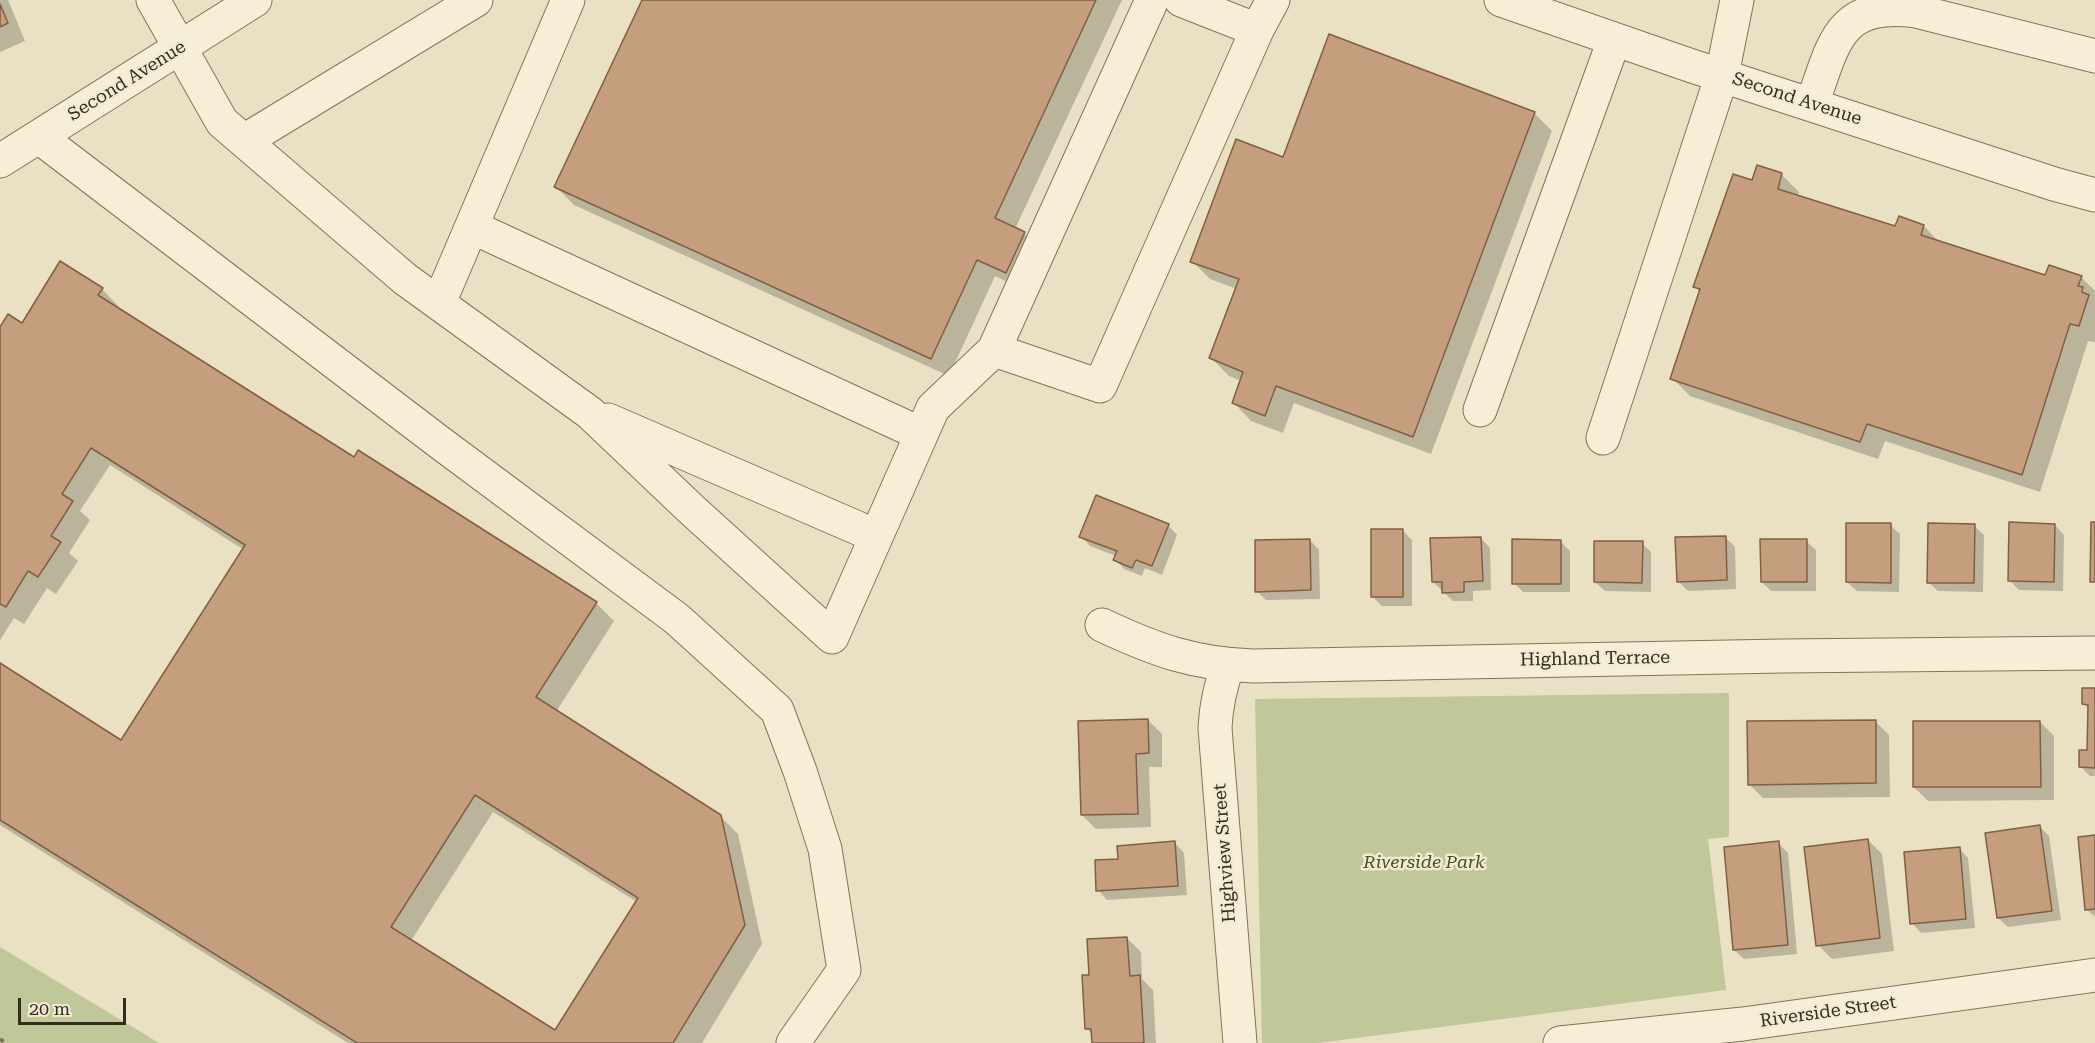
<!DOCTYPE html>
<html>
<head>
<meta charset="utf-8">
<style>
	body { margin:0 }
	#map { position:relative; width:2095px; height:1043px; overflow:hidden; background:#eae1c4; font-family:"Roboto Serif",serif }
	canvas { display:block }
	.scale { position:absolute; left:18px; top:998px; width:108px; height:27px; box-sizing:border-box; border:3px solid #352a1f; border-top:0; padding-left:8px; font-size:18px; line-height:21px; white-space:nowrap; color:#352a1f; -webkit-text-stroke:4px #f2ebd3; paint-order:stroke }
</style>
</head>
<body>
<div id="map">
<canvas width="2095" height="1043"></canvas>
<div class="scale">20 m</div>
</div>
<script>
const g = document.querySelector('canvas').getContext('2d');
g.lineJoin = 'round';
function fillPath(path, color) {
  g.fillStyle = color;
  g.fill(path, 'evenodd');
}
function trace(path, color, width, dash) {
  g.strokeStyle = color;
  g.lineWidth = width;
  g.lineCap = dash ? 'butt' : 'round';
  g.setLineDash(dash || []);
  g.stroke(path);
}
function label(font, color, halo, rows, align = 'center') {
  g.font = font + ' "Roboto Serif",serif';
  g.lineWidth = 5;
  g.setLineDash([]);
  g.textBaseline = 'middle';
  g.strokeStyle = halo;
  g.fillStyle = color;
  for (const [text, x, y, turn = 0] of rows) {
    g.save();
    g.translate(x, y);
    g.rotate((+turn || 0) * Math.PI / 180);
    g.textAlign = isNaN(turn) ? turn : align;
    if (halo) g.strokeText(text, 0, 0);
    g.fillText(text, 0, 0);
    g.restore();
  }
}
fillPath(new Path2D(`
	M 1729,693 L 1729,837 L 1708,839 L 1726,990 L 1318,1043 L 1262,1043 L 1255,699 Z
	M 0,947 L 159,1043 L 0,1043 Z`), '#c0c799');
fillPath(new Path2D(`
	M 0,0 L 8,0 L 25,41 L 0,52 Z
	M 643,0 L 1122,0 L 1015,229 L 1024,233 L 1042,251 L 1024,290 L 995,276 L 949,376 L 574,205 L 556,187 Z
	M 1534,113 L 1552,131 L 1431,454 L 1294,403 L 1283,433 L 1251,421 L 1234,403 L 1242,381 L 1229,376 L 1211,358 L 1237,289 L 1210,279 L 1192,261 L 1284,159 Z
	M 1781,174 L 1799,192 L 1798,197 L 1896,228 L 1924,226 L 1940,243 L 2046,277 L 2081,277 L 2095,291 L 2095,342 L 2088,341 L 2040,492 L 1885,441 L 1878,459 L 1690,396 L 1672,378 L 1700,292 L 1695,287 L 1753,182 Z
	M 102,289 L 119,307 L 118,309 L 354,459 L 596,603 L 614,621 L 556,712 L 720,816 L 738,834 L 762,944 L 702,1043 L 348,1043 L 0,825 L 0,665 L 122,742 L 244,550 L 110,465 L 80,511 L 90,520 L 69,553 L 78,561 L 56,594 L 47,588 L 24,624 L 14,618 L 0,640 L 0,330 L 22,325 ZM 493,812 L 637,902 L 555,1032 L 411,941 Z
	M 1168,525 L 1177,535 L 1162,575 L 1145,568 L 1142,576 L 1124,569 L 1115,559 L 1116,556 L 1090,546 L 1081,536 Z
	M 1890,525 L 1900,534 L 1899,592 L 1857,591 L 1847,582 Z
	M 2055,525 L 2064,535 L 2063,591 L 2019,590 L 2009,580 Z
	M 1974,526 L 1984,535 L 1983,592 L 1938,591 L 1928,582 Z
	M 1403,531 L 1412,540 L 1412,606 L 1382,606 L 1372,596 Z
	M 1725,537 L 1735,547 L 1736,589 L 1688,591 L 1678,581 Z
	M 1481,538 L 1490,548 L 1491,590 L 1473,591 L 1473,601 L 1453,601 L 1433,582 Z
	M 1310,540 L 1319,550 L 1320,599 L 1266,600 L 1257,591 Z
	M 1806,541 L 1816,550 L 1816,591 L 1771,591 L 1762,582 Z
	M 1561,542 L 1570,551 L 1570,592 L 1523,592 L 1514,583 Z
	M 1642,543 L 1651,552 L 1651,592 L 1605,591 L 1595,582 Z
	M 2095,690 L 2095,776 L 2090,776 L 2080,766 L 2088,752 L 2090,710 L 2084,704 Z
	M 1148,720 L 1162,734 L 1162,767 L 1149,767 L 1151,827 L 1096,829 L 1082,815 Z
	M 1875,721 L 1889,735 L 1890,797 L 1763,798 L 1749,784 Z
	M 2040,722 L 2054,736 L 2054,800 L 1928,801 L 1914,787 Z
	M 2040,827 L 2049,836 L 2061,920 L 2008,927 L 1998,918 Z
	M 2095,836 L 2095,917 L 2086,909 Z
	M 1868,840 L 1882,854 L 1894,951 L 1832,959 L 1818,945 Z
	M 1175,843 L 1184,853 L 1187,895 L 1107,900 L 1098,890 L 1120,860 Z
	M 1778,843 L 1788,853 L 1797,954 L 1744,959 L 1734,950 Z
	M 1959,848 L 1968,858 L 1975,928 L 1921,933 L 1912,923 Z
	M 1127,938 L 1141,952 L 1142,979 L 1153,990 L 1156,1043 L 1093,1043 L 1093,1035 L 1086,1028 L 1090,977 Z`), '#0003');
const building = new Path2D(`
	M 642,0 L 1096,0 L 995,218 L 1025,232 L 1006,273 L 977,260 L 931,359 L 554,187 Z
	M 0,4 L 8,23 L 0,27 Z
	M 1329,34 L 1535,112 L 1413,437 L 1276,386 L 1265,416 L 1232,403 L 1243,372 L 1209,358 L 1239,279 L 1190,262 L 1236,139 L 1283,157 Z
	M 1757,165 L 1782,173 L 1778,189 L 1895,226 L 1899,216 L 1924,225 L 1921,235 L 2045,275 L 2049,265 L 2082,276 L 2078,286 L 2083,287 L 2082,292 L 2089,295 L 2079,326 L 2070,324 L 2022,475 L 1867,424 L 1860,442 L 1670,379 L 1700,289 L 1693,287 L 1733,174 L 1752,180 Z
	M 60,261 L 103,288 L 98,295 L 354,457 L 358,450 L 597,602 L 536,697 L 721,815 L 745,925 L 673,1043 L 357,1043 L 0,820 L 0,663 L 121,740 L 245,545 L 91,448 L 62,494 L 73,501 L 51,536 L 61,542 L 38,577 L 28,571 L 6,607 L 0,604 L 0,327 L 8,314 L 22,323 ZM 475,795 L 638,898 L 555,1030 L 391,927 Z
	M 1096,495 L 1169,524 L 1152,566 L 1136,560 L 1132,568 L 1113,560 L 1117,551 L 1079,537 Z
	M 2009,522 L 2055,524 L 2054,582 L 2008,581 Z
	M 2091,522 L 2095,522 L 2095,582 L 2090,582 Z
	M 1846,523 L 1891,523 L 1891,583 L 1846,582 Z
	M 1928,523 L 1975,524 L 1974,583 L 1927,583 Z
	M 1371,529 L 1403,529 L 1403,597 L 1371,597 Z
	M 1726,536 L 1727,580 L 1677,582 L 1675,537 Z
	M 1481,537 L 1483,581 L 1464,582 L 1464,592 L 1442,593 L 1442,582 L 1432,582 L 1430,538 Z
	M 1310,539 L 1311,590 L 1255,592 L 1255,540 Z
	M 1512,539 L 1561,540 L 1561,584 L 1512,584 Z
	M 1760,539 L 1807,539 L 1807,582 L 1761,582 Z
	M 1594,541 L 1643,541 L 1642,583 L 1594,582 Z
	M 2082,688 L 2095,688 L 2095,768 L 2079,767 L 2079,750 L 2087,750 L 2088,705 L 2082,704 Z
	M 1148,719 L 1149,753 L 1136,754 L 1138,814 L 1081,815 L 1078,721 Z
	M 1876,720 L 1876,783 L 1748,785 L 1747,721 Z
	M 1913,721 L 2040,721 L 2041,787 L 1913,787 Z
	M 2040,825 L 2052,911 L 1997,918 L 1985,833 Z
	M 2095,835 L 2095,909 L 2085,910 L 2078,837 Z
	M 1868,839 L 1880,938 L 1816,946 L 1804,847 Z
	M 1175,841 L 1178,886 L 1096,891 L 1095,860 L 1118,859 L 1117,846 Z
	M 1779,841 L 1788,945 L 1733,950 L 1724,847 Z
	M 1960,847 L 1966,919 L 1910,924 L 1904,852 Z
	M 1127,937 L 1130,976 L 1140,975 L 1144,1043 L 1092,1043 L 1091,1029 L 1085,1029 L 1082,975 L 1089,975 L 1087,939 Z`);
fillPath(building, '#c59e7d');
trace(building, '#805f44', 1.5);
const minor = new Path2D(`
	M 153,0 L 222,122 L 405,279 L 590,413 L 691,509 L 832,637 L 933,408 L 994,350
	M 1152,0 L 994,350 L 1100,386 L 1257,30 L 1273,0
	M 1181,0 L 1257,30
	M 1501,0 L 1692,66 L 2054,184 L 2095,195
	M 1812,104 C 1834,43 1838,1 1916,11 L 2095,56
	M 39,137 L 439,442 L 677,619 L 777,710 L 800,771 L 825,849 L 844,970 L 793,1043
	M 244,141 L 476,0
	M 0,161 L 255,0
	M 472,227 L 921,434
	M 439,303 L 568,0
	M 1480,410 L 1614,40
	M 608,420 L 876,536
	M 1603,438 L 1722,75 L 1737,0
	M 1102,625 C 1155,650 1194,664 1253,666 L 1782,656 L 2095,653
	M 1228,665 C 1220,687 1216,705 1215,728 L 1240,1043
	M 1560,1043 L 1743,1024 L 2095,975`);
trace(minor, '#83735c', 35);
trace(new Path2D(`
	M 0,1039 L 5,1043`), '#83735c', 4, [4.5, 3]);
trace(minor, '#f6eed7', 33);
label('18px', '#352a1f', '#f2ebd3', [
	["Second Avenue",127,81,-32],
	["Second Avenue",1797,99,18],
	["Highland Terrace",1595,659,-1],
	["Highview Street",1225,853,-94],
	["Riverside Street",1828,1012,-8]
]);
label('italic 18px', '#434f27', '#f2ebd3', [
	["Riverside Park",1424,863]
]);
</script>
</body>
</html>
